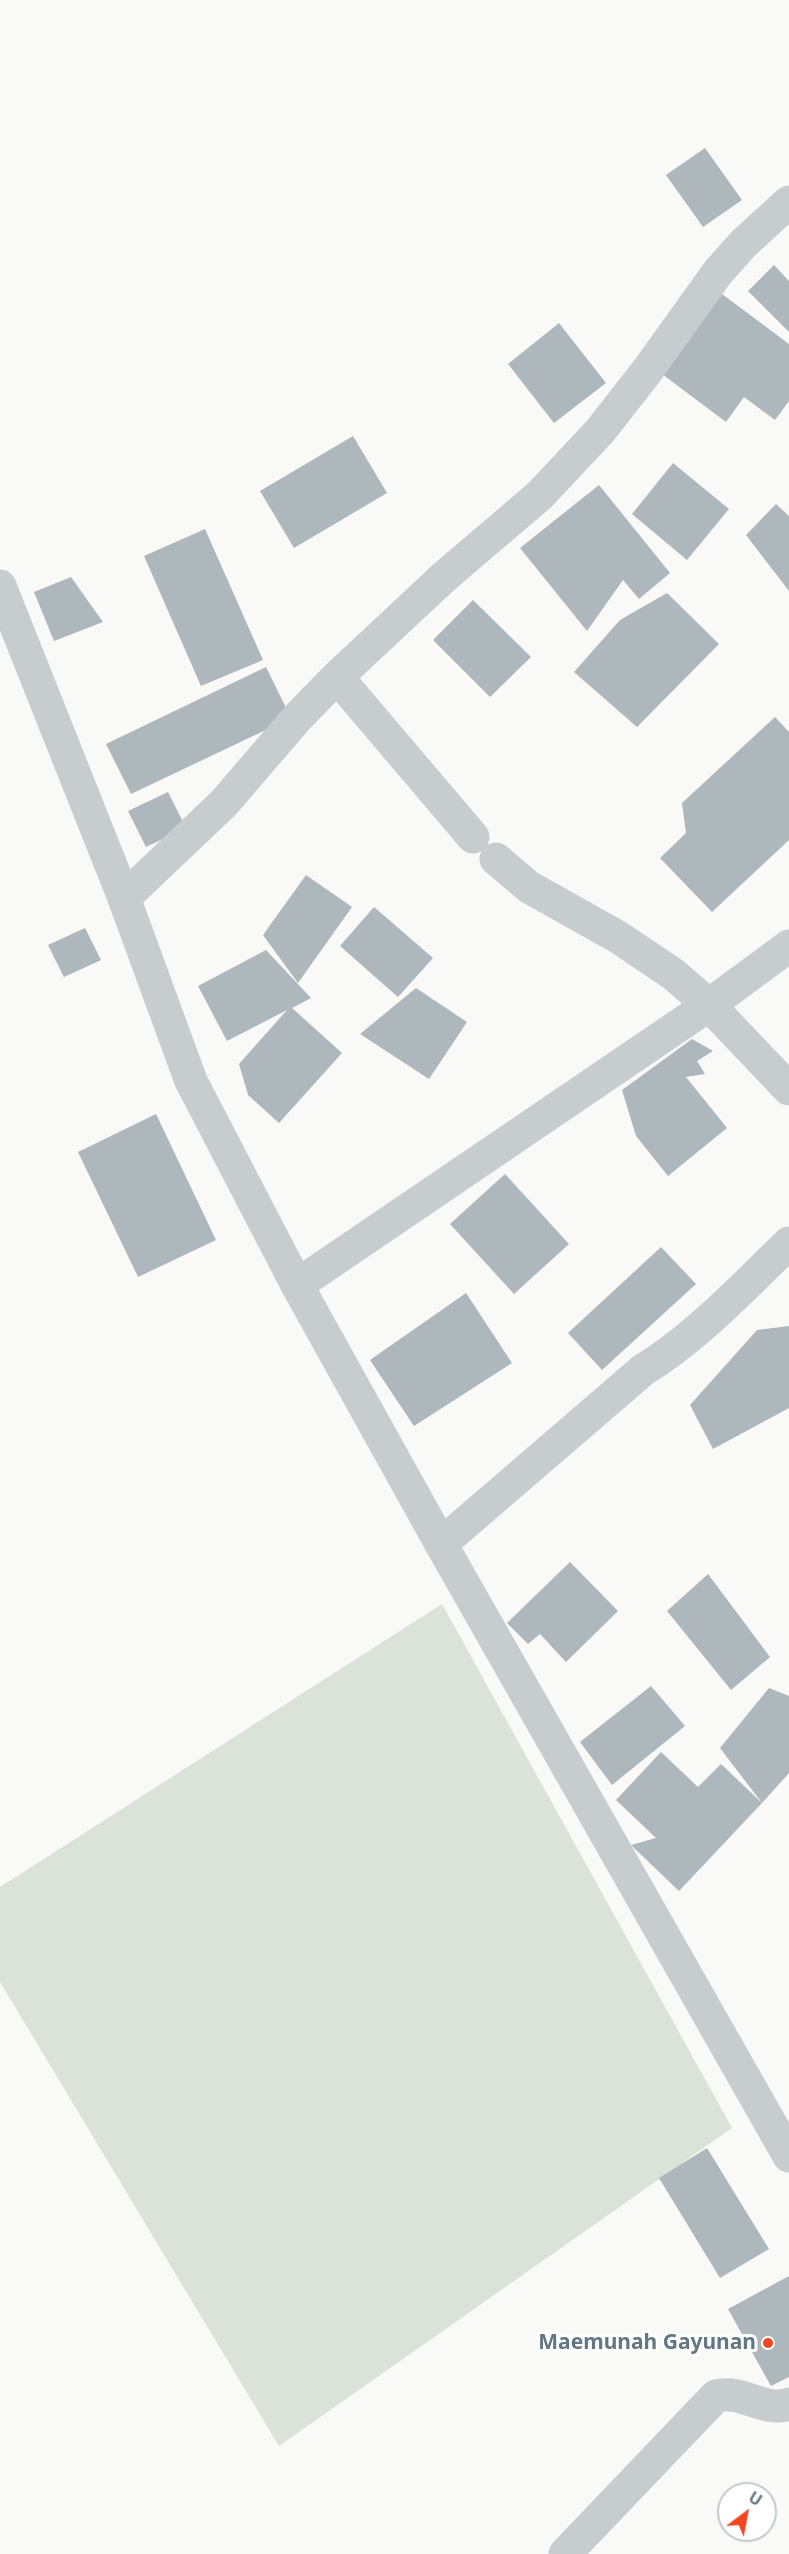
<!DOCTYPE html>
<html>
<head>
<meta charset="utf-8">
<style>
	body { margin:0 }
	#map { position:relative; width:789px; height:2554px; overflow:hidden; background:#f9f9f7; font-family:"Noto Sans",sans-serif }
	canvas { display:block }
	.north { position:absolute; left:717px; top:2482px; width:60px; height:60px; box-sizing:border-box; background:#fff; border:2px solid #c0c9ce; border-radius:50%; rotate:32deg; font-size:16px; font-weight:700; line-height:24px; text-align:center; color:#627784 }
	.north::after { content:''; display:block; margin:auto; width:21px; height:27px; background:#f1461f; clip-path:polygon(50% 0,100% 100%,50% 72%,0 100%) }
</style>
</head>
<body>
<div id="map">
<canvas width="789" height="2554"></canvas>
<div class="north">U</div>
</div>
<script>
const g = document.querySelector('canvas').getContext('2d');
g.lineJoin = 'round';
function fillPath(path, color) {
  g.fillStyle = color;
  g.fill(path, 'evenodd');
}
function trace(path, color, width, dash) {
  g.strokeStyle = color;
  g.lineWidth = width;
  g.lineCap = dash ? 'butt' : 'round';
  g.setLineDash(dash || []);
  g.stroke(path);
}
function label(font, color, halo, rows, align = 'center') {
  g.font = font + ' "Noto Sans",sans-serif';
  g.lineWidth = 6;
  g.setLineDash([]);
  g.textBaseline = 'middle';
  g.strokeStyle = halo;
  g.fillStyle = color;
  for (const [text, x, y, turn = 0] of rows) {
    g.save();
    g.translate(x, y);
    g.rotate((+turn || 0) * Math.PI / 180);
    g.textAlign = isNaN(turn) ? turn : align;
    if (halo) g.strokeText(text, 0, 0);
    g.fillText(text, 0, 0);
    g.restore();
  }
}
fillPath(new Path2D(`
	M 442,1604 L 732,2128 L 279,2446 L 0,1982 L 0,1887 Z`), '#dbe2d7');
fillPath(new Path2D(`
	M 705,148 L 742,200 L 703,227 L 666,175 Z
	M 774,265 L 789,281 L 789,332 L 748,291 Z
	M 718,291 L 789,344 L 789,401 L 775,420 L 744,397 L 726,422 L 658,371 Z
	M 559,323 L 606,383 L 554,423 L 508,364 Z
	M 353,436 L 387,493 L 294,548 L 260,491 Z
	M 673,463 L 729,509 L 687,560 L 632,514 Z
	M 599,485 L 670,573 L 639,599 L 623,580 L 587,631 L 520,548 Z
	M 776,504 L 789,516 L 789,591 L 746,535 Z
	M 205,529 L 263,660 L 201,686 L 144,556 Z
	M 71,577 L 103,622 L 54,641 L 34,592 Z
	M 667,593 L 719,644 L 637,727 L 574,672 L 620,620 Z
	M 473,600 L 531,657 L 490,697 L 433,640 Z
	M 266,667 L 291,718 L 131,794 L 106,744 Z
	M 775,717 L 789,732 L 789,840 L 712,912 L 660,858 L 686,833 L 682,803 Z
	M 168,792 L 186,828 L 146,847 L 128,811 Z
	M 306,875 L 352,907 L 298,983 L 263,935 Z
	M 374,907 L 433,958 L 398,997 L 340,946 Z
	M 85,928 L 101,960 L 64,977 L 48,945 Z
	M 266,950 L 311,998 L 292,1008 L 342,1053 L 279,1123 L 248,1095 L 239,1064 L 287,1010 L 227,1041 L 198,986 Z
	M 416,988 L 467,1022 L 429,1079 L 360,1034 Z
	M 692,1039 L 713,1051 L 697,1061 L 705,1074 L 686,1077 L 727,1128 L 668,1176 L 636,1136 L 622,1090 Z
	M 156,1114 L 216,1240 L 138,1277 L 78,1152 Z
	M 505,1174 L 569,1244 L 514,1294 L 450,1224 Z
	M 661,1247 L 696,1284 L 602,1370 L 568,1333 Z
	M 466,1293 L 512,1363 L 414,1426 L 370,1360 Z
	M 789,1326 L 789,1408 L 713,1449 L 690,1405 L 757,1330 Z
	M 570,1562 L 618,1611 L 566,1662 L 540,1634 L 528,1644 L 507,1623 Z
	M 708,1574 L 770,1657 L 731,1690 L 667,1611 Z
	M 651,1686 L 685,1726 L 612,1785 L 580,1742 Z
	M 769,1688 L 789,1696 L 789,1773 L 762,1803 L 679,1891 L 631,1845 L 656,1838 L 616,1800 L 661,1752 L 698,1787 L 721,1764 L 762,1803 L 720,1748 Z
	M 707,2148 L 769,2249 L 720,2278 L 659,2178 Z
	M 789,2276 L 789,2377 L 771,2386 L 728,2309 Z`), '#adb7bc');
trace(new Path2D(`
	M 337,677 L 473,837
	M 496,859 L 529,887 L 618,937 L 673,974 L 709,1005 L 789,1089
	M 124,898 L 224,803 L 297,718 L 337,677 L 444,577 L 540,495 L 600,431 L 647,371 L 718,272 L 744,243 L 789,202
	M 297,1285 L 709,1005 L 789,946
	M 441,1544 L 643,1370 C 697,1337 743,1287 789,1243
	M 565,2554 L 716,2396 C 743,2389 763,2413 789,2404`), '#c7cccf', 33);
trace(new Path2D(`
	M 0,586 L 124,898 L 191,1081 L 297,1285 L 441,1544 L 789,2156`), '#c7cccf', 33);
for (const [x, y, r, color] of [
	[768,2343,6,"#f1461f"]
]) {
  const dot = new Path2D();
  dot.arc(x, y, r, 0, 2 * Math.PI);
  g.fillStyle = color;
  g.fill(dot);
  trace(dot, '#fff', 2);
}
label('bold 21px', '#627784', '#fff', [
	["Maemunah Gayunan",756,2343]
], 'right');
</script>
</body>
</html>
